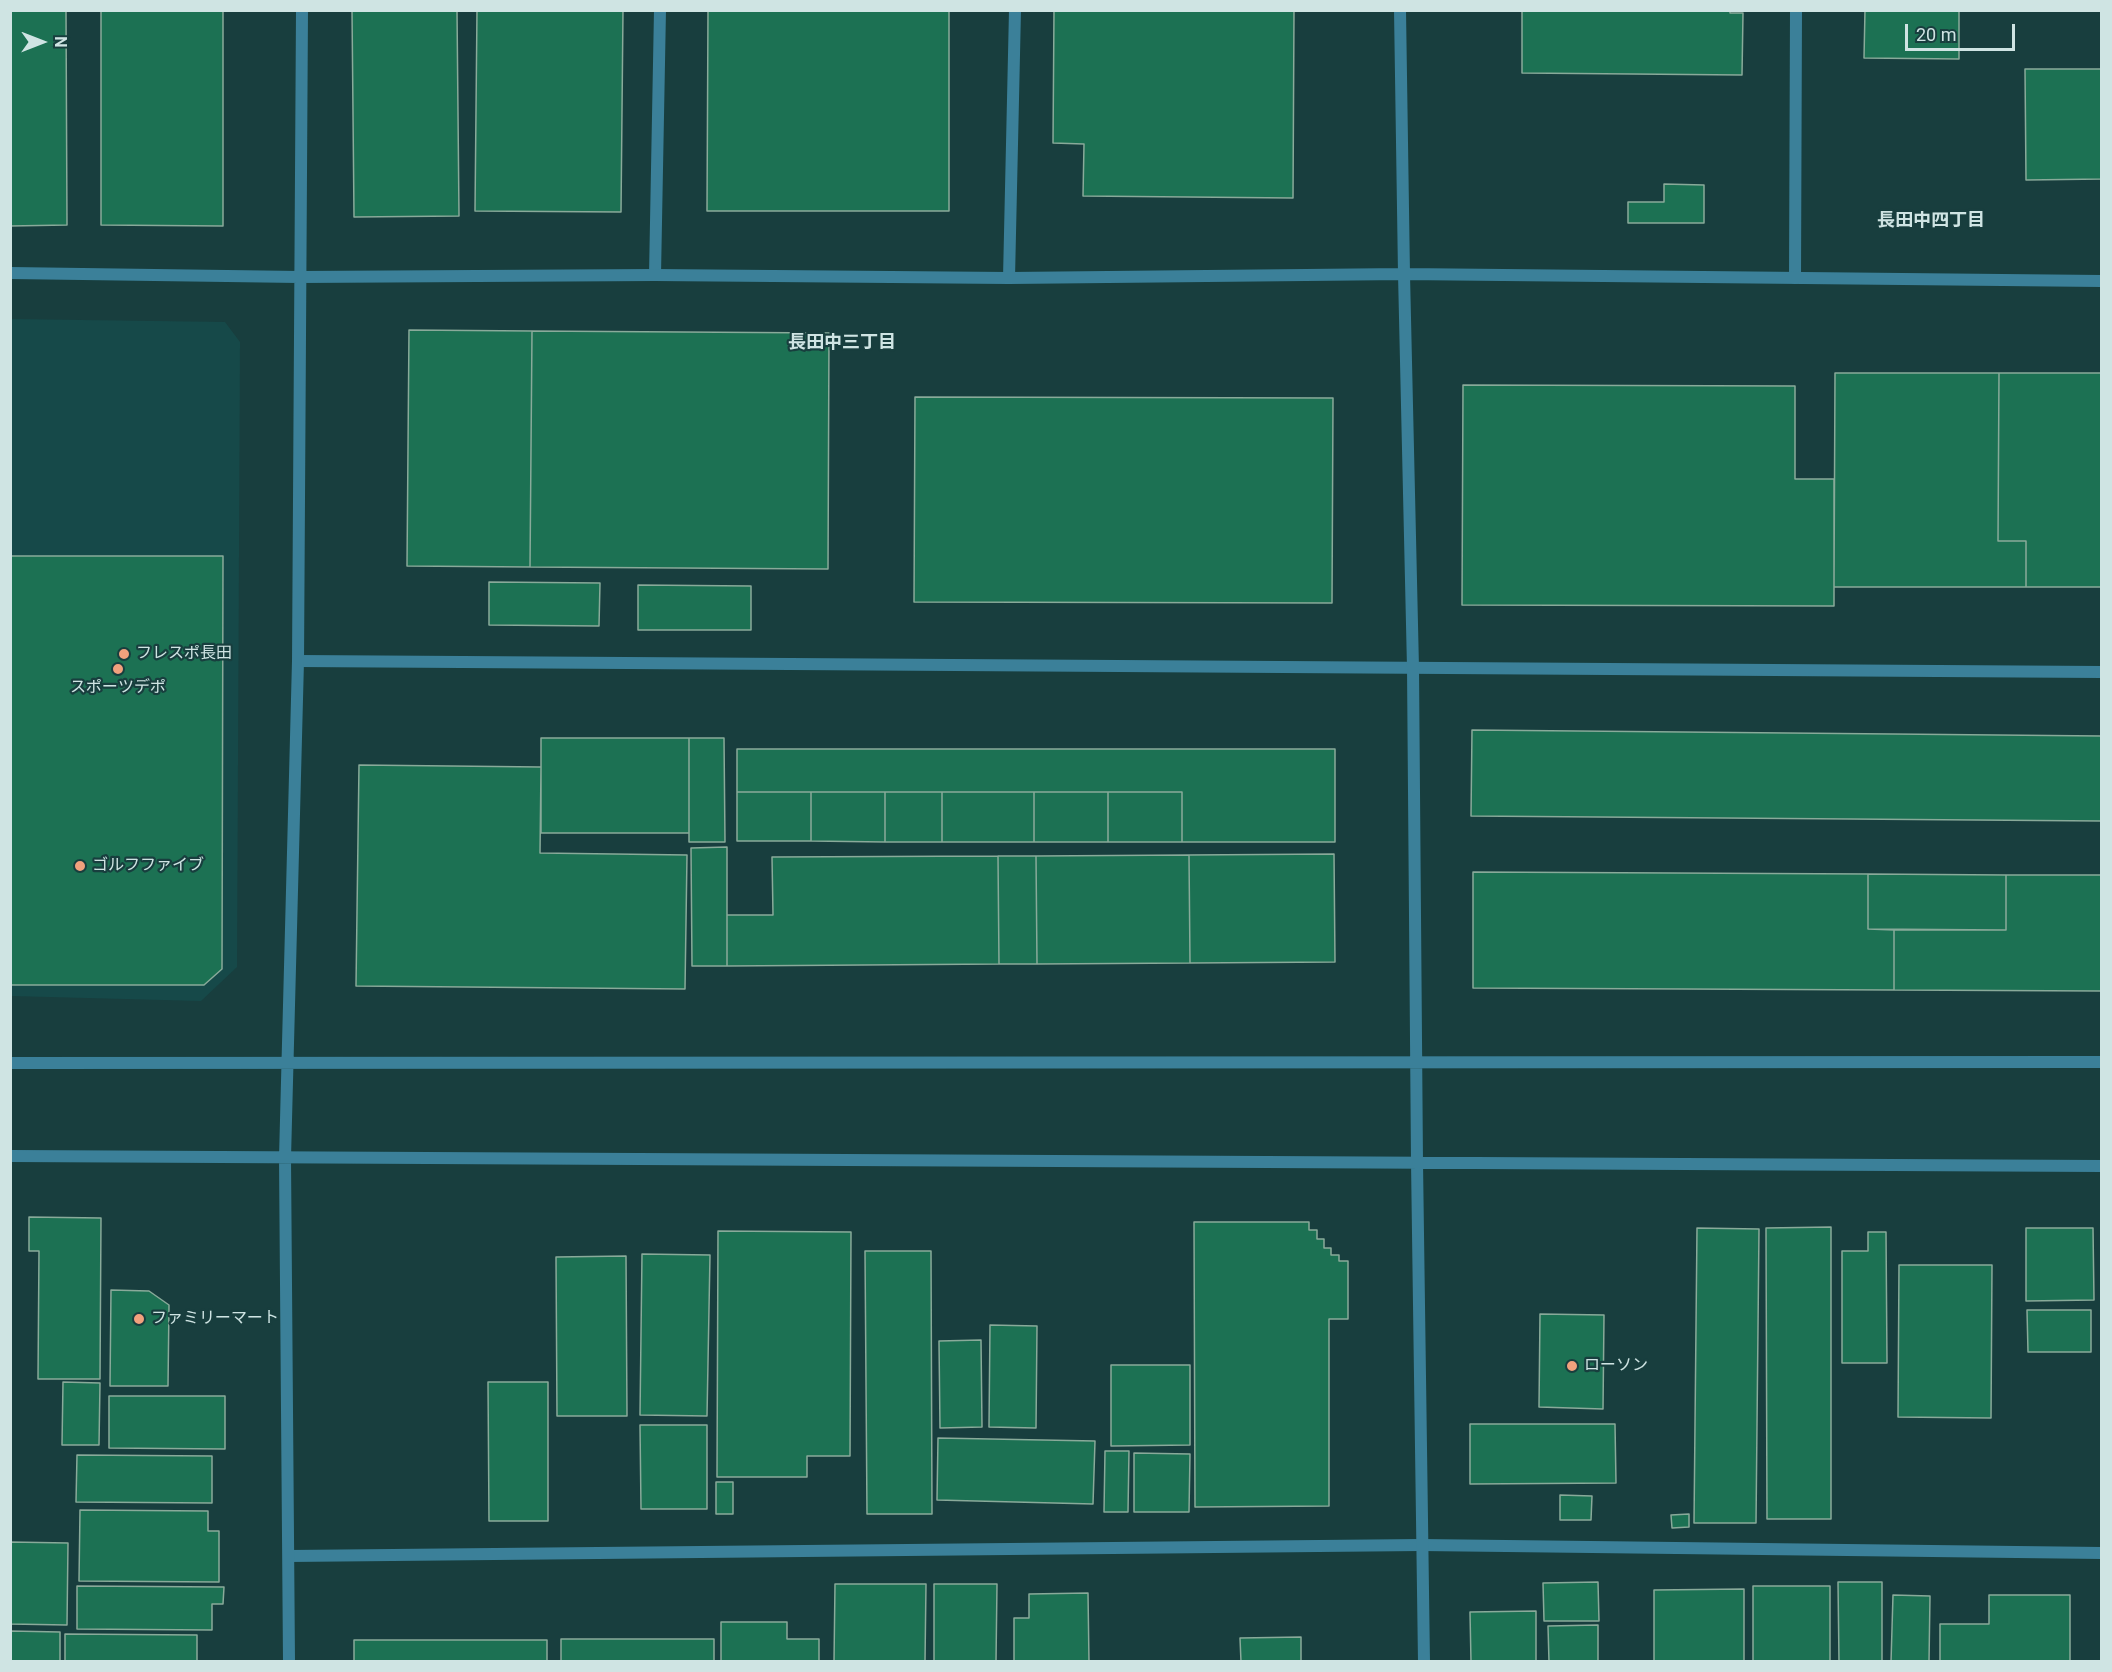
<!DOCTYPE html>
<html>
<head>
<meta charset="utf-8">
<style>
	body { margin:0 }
	#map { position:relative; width:2112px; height:1672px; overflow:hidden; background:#183e3e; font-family:Roboto,sans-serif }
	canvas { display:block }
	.frame { position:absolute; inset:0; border:12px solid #cfe4e3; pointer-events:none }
	.north { position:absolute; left:12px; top:12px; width:60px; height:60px; -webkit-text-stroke:4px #183e3e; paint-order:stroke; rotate:90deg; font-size:16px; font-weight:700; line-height:24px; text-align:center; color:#cfe4e3 }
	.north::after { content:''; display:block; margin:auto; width:21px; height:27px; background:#cfe4e3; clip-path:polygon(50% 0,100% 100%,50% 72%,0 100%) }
	.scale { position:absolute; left:1905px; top:24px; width:110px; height:27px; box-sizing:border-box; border:3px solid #cfe4e3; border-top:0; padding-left:8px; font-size:18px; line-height:21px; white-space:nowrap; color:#cfe4e3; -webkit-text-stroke:4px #183e3e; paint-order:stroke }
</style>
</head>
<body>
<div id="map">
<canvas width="2112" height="1672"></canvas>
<div class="frame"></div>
<div class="north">N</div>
<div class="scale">20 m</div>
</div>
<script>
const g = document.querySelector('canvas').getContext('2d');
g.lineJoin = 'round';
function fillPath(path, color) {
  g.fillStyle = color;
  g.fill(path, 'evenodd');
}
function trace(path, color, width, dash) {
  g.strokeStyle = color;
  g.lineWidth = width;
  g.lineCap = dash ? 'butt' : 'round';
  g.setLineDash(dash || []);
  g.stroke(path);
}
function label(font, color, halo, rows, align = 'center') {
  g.font = font + ' Roboto,"Noto Sans JP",sans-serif';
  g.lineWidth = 4.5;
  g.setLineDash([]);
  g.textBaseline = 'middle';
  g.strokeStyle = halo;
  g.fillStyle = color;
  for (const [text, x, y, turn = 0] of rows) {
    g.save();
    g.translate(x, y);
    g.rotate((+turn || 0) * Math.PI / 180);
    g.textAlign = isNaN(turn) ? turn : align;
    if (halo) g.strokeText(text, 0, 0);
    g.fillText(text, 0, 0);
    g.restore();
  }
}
fillPath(new Path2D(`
	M 11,319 L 225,322 L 240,342 L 237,967 L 201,1001 L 11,996 Z`), '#164949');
const building = new Path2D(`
	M 10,10 L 66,10 L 67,225 L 10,226 Z
	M 101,10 L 223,10 L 223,226 L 101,225 Z
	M 352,10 L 457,10 L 459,216 L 354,217 Z
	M 477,10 L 623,10 L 621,212 L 475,211 Z
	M 708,10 L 949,10 L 949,211 L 707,211 Z
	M 1054,10 L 1294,10 L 1293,198 L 1083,196 L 1084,144 L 1053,143 Z
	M 1522,10 L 1730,10 L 1730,13 L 1743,13 L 1742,75 L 1522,73 Z
	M 1865,10 L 1959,10 L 1959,59 L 1864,58 Z
	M 2025,69 L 2102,69 L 2102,179 L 2026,180 Z
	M 1664,184 L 1704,185 L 1704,223 L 1628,223 L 1628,202 L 1664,202 Z
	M 409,330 L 532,331 L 530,567 L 407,566 Z
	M 532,331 L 829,333 L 828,569 L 530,567 Z
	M 1835,373 L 1999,373 L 1998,541 L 2026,541 L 2026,587 L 1834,587 Z
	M 1999,373 L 2102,373 L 2102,587 L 2026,587 L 2026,541 L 1998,541 Z
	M 1463,385 L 1795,386 L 1795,479 L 1834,479 L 1834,606 L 1462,605 Z
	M 915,397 L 1333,398 L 1332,603 L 914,602 Z
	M 10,556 L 223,556 L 222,969 L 204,985 L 10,985 Z
	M 489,582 L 600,583 L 599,626 L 489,625 Z
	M 638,585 L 751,586 L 751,630 L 638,630 Z
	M 1472,730 L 2102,736 L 2102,821 L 1471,816 Z
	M 541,738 L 689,738 L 689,833 L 541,833 Z
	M 689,738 L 724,738 L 725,842 L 689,842 Z
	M 737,749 L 1335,749 L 1335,842 L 1182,842 L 1182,792 L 737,792 Z
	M 359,765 L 541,767 L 540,853 L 687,855 L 685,989 L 356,986 Z
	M 737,792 L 811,792 L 811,841 L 737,841 Z
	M 811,792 L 885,792 L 885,842 L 811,841 Z
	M 885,792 L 942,792 L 942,842 L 885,842 Z
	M 942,792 L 1034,792 L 1034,842 L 942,842 Z
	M 1034,792 L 1108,792 L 1108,842 L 1034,842 Z
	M 1108,792 L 1182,792 L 1182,842 L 1108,842 Z
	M 727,847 L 727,966 L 692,966 L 691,848 Z
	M 1334,854 L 1335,962 L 1190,963 L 1189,855 Z
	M 1189,855 L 1190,963 L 1037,964 L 1036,856 Z
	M 998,856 L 1036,856 L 1037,964 L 999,964 Z
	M 998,856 L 999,964 L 727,966 L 727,915 L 773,915 L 772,857 Z
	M 1473,872 L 1868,874 L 1868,929 L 1894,930 L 1894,990 L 1473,988 Z
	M 1868,874 L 2006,875 L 2006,930 L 1868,929 Z
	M 2006,875 L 2102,875 L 2102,991 L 1894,990 L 1894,930 L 2006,930 Z
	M 29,1217 L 101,1218 L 100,1379 L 38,1379 L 39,1251 L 29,1251 Z
	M 1194,1222 L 1309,1222 L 1309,1230 L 1317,1230 L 1317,1239 L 1324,1239 L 1324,1248 L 1331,1248 L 1331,1255 L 1339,1255 L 1339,1261 L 1348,1261 L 1348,1319 L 1329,1319 L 1329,1506 L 1195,1507 Z
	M 1831,1227 L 1831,1519 L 1767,1519 L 1766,1228 Z
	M 1697,1228 L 1759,1229 L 1756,1523 L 1694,1523 Z
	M 2026,1228 L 2093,1228 L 2094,1300 L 2026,1301 Z
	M 718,1231 L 851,1232 L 850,1456 L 807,1456 L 807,1477 L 717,1477 Z
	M 1868,1232 L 1886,1232 L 1887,1363 L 1842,1363 L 1842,1251 L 1868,1251 Z
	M 865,1251 L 931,1251 L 932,1514 L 867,1514 Z
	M 642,1254 L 710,1255 L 707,1416 L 640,1415 Z
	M 626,1256 L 627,1416 L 557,1416 L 556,1257 Z
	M 1899,1265 L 1992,1265 L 1991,1418 L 1898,1417 Z
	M 111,1290 L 149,1291 L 169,1305 L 168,1386 L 110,1386 Z
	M 2027,1310 L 2091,1310 L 2091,1352 L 2028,1352 Z
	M 1540,1314 L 1604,1315 L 1603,1409 L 1539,1407 Z
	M 990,1325 L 1037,1326 L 1036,1428 L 989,1427 Z
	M 981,1340 L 982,1427 L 940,1428 L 939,1341 Z
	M 1111,1365 L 1190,1365 L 1190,1445 L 1111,1446 Z
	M 63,1382 L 100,1383 L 99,1445 L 62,1445 Z
	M 488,1382 L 548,1382 L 548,1521 L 489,1521 Z
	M 109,1396 L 225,1396 L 225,1449 L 109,1448 Z
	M 1470,1424 L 1615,1424 L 1616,1483 L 1470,1484 Z
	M 640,1425 L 707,1425 L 707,1509 L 641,1509 Z
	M 938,1438 L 1095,1441 L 1093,1504 L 937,1500 Z
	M 1105,1451 L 1129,1451 L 1128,1512 L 1104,1512 Z
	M 1134,1453 L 1190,1454 L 1189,1512 L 1134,1512 Z
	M 77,1455 L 212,1456 L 212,1503 L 76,1502 Z
	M 716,1482 L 733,1482 L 733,1514 L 716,1514 Z
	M 1560,1495 L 1592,1496 L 1591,1520 L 1560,1520 Z
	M 80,1510 L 208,1511 L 208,1531 L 219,1531 L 219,1582 L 79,1581 Z
	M 1689,1514 L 1689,1527 L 1672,1528 L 1671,1515 Z
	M 10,1542 L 68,1543 L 67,1625 L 10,1624 Z
	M 1598,1582 L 1599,1621 L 1544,1621 L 1543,1583 Z
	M 1838,1582 L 1882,1582 L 1882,1662 L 1839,1662 Z
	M 835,1584 L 926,1584 L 925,1662 L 834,1662 Z
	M 934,1584 L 997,1584 L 996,1662 L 934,1662 Z
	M 77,1586 L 224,1587 L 223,1604 L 212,1604 L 212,1630 L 77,1629 Z
	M 1753,1586 L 1830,1586 L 1830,1662 L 1753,1662 Z
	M 1744,1589 L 1744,1662 L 1654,1662 L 1654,1590 Z
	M 1088,1593 L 1089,1662 L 1014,1662 L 1014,1618 L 1029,1618 L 1029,1594 Z
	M 1893,1595 L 1930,1596 L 1929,1662 L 1891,1662 Z
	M 1989,1595 L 2070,1595 L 2070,1662 L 1940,1662 L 1940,1624 L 1989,1624 Z
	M 1536,1611 L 1536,1662 L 1471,1662 L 1470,1612 Z
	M 721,1622 L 787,1622 L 787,1639 L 819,1639 L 819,1662 L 721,1662 Z
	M 1598,1625 L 1598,1662 L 1549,1662 L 1548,1626 Z
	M 10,1631 L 60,1632 L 60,1662 L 10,1662 Z
	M 65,1634 L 197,1635 L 197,1662 L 65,1662 Z
	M 1301,1637 L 1301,1662 L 1241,1662 L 1240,1638 Z
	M 561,1639 L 714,1639 L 714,1662 L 561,1662 Z
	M 354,1640 L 547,1640 L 547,1662 L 354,1662 Z`);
fillPath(building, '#1c7153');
trace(building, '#89aa9a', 1.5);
trace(new Path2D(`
	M 655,275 L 660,10
	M 1009,278 L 1015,10
	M 1795,278 L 1796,10
	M 298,661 L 2102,672
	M 289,1556 L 1421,1545 L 2102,1553`), '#3b8099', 12);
trace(new Path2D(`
	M 1400,10 L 1404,274 L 1413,668 L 1417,1162 L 1424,1662
	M 10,273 L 299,277 L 655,275 L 1009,278 L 1404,274 L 2102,281
	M 10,1063 L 2102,1062
	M 10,1156 L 2102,1166
	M 289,1662 L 285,1158 L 298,661 L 302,10`), '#3b8099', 12);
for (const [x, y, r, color] of [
	[124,654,6,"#f1a17d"],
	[118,669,6,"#f1a17d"],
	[80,866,6,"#f1a17d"],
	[139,1319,6,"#f1a17d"],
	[1572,1366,6,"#f1a17d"]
]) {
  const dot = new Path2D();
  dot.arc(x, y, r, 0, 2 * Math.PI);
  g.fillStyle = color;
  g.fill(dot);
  trace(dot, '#183e3e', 2);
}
label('16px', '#cfe4e3', '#183e3e', [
	["フレスポ長田",136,654],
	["スポーツデポ",118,688,"center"],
	["ゴルフファイブ",92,866],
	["ファミリーマート",151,1319],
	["ローソン",1584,1366]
], 'left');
label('bold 18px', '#cfe4e3', '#183e3e', [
	["長田中四丁目",1931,221],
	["長田中三丁目",842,343]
]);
</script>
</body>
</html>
